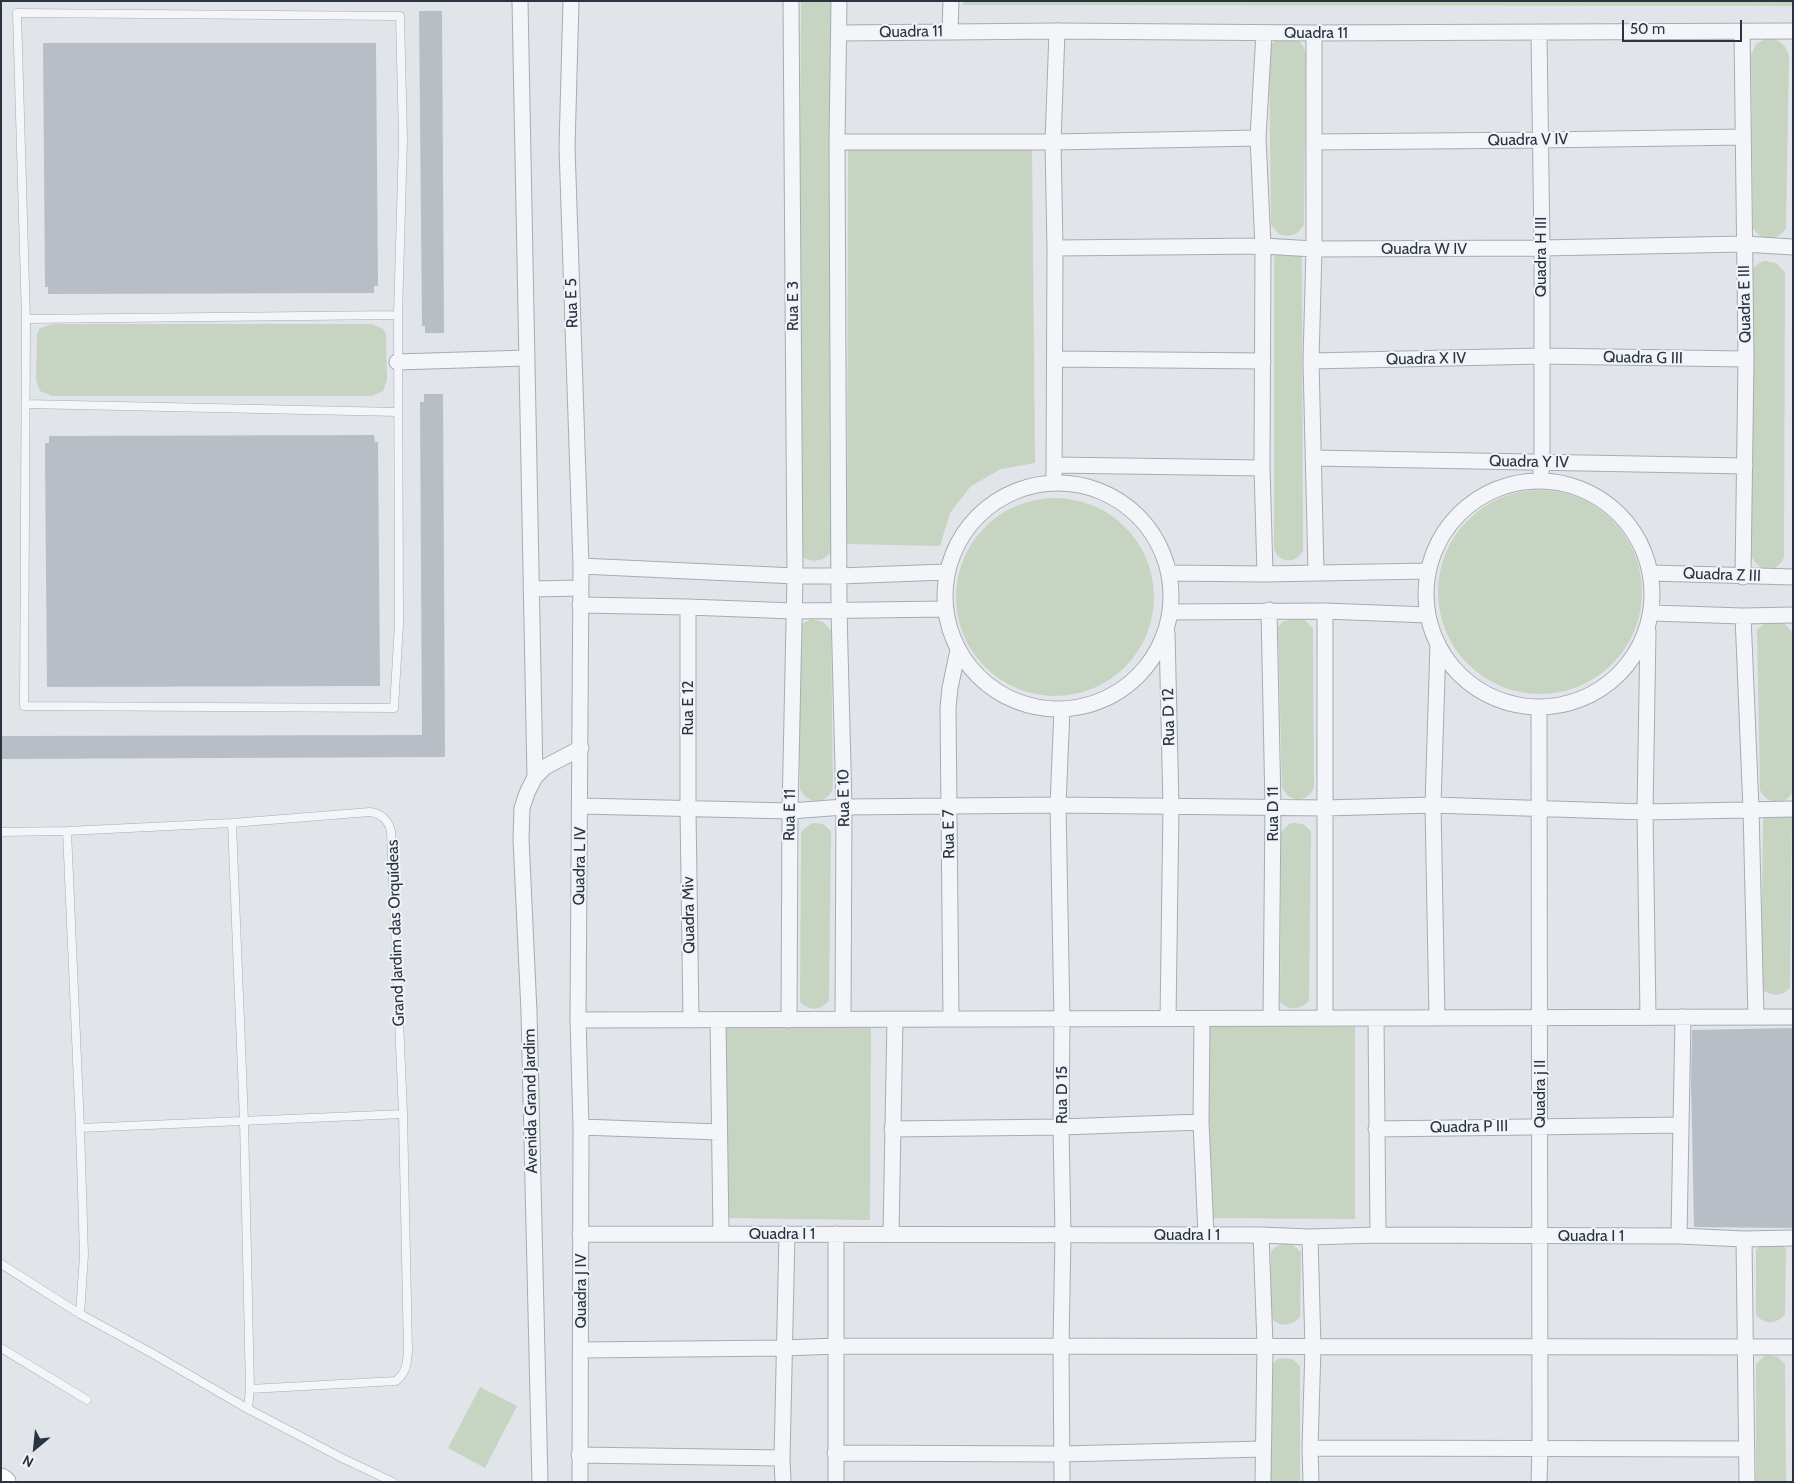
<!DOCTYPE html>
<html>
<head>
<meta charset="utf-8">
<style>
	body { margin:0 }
	#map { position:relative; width:1794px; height:1483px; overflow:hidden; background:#e1e5ea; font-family:Cabin,sans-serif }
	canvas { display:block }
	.frame { position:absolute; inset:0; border:2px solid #293341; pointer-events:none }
	.north { position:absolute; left:10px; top:1423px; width:50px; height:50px; -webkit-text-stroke:4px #f0f3f7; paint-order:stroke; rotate:208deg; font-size:14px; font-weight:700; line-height:20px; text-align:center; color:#293341 }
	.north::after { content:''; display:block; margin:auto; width:18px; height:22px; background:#293341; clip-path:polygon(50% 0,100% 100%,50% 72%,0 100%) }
	.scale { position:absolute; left:1622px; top:20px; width:120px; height:22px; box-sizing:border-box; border:2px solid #293341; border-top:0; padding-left:6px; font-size:15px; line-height:18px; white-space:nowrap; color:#293341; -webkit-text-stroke:4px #f0f3f7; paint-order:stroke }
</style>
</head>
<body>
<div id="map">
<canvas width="1794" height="1483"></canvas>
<div class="frame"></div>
<div class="north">N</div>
<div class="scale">50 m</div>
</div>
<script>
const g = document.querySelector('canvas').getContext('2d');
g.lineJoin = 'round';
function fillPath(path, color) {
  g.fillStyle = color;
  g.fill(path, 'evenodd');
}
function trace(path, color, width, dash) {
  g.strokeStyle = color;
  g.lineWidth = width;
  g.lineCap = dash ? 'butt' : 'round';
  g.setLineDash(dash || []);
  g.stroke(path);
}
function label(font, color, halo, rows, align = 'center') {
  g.font = font + ' Cabin,sans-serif';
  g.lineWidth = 4;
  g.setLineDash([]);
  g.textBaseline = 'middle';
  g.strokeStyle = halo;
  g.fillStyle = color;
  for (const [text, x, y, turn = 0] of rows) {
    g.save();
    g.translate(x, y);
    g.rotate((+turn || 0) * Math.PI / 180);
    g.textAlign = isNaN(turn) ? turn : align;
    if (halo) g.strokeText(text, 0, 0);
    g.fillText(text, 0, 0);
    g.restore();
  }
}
fillPath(new Path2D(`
	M 801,1 L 836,1 L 831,552 C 821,564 808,563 797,553 Z
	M 963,1 L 1793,1 L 1793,6 L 963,5 Z
	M 1279,37 C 1294,38 1303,38 1306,55 L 1304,225 C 1298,235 1290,238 1279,234 L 1271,225 L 1269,53 L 1270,46 Z
	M 1767,38 C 1779,39 1787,45 1789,57 L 1786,228 C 1777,242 1762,242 1753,228 L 1751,55 L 1756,44 Z
	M 1032,146 L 1035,463 L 1001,469 L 971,486 L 950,513 L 940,546 L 847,544 L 848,147 Z
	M 1299,252 L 1302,256 L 1303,550 C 1296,564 1281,564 1274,550 L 1274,257 L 1278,253 Z
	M 1765,261 L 1776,263 L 1785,272 L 1784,557 C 1778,574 1759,573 1752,557 L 1750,271 L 1759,263 Z
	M 52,324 L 372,324 L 383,329 L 386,334 L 387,380 L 383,391 L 372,396 L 52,396 L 40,391 L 36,380 L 37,334 L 40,328 Z
	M1438 592a102 102 0 1 1 204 0a102 102 0 1 1-204 0Z
	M956 597a99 99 0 1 1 198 0a99 99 0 1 1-198 0Z
	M 1293,618 L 1305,620 L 1313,629 L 1314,787 C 1307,804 1289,803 1282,787 L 1278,627 L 1282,622 Z
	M 812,619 L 823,622 L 831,630 L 833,789 C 826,805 807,805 800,789 L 797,628 L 801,624 Z
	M 1778,621 L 1784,623 L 1792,632 L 1793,791 C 1786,807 1767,805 1760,790 L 1757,630 L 1766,622 Z
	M 1766,814 L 1789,814 L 1792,818 L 1790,988 C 1781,997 1770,997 1761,988 L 1763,818 Z
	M 813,823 L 823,824 L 831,831 L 829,1001 C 819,1011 809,1011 800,1002 L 801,832 L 809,825 Z
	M 1293,823 L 1303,824 L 1311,831 L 1309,1001 C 1300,1010 1289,1011 1280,1002 L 1281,832 L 1289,824 Z
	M 724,1026 L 871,1027 L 870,1220 L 724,1218 Z
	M 1209,1026 L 1355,1027 L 1355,1219 L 1209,1218 Z
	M 1283,1243 L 1293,1245 L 1301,1252 L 1300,1317 C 1291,1327 1280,1327 1271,1318 L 1271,1252 L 1274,1248 Z
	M 1783,1245 L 1786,1249 L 1785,1315 C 1776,1324 1765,1325 1756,1315 L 1756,1250 L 1760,1246 Z
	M 1768,1355 L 1778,1357 L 1785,1364 L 1786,1482 L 1756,1482 L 1756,1364 L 1763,1357 Z
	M 1282,1358 L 1292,1359 L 1300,1366 L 1300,1482 L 1271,1482 L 1270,1367 L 1277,1359 Z
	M 480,1387 L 517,1406 L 485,1468 L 448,1448 Z`), '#c7d4c2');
fillPath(new Path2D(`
	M 419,11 L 442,11 L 444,333 L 425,333 L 425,326 L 422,326 Z
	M 43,43 L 376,43 L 378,286 L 374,286 L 374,293 L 48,294 L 48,287 L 45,287 Z
	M 424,394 L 443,394 L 445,757 L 2,759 L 2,736 L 422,735 L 420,402 L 424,402 Z
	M 374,435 L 375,442 L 378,442 L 380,686 L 47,687 L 45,457 L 45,443 L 49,443 L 49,436 Z
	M 1793,1028 L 1793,1228 L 1694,1227 L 1691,1082 L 1692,1030 Z`), '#b8bec6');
const lane = new Path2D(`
	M 17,13 L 400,16 L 403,139 L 398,315 L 399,624 L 394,708 L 24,706 L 26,319 Z
	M 26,319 L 398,315
	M 26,404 L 398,412
	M 232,823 L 244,1121 L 250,1389 L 248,1409
	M 67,831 L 80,1128 L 84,1255 L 80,1314
	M 1,832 L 67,831 L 232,823 L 370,812 C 382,814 388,820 391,831 L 403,1114 L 408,1351 C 407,1364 406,1373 396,1381 L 250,1389
	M 80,1128 L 403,1114
	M 1,1264 L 80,1314 L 155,1355 L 248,1409 L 342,1458 L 393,1482
	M 1,1348 L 87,1400`);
const street = new Path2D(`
	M 520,1 L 535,777
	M 571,1 L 567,147 L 581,566 L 578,1020 L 581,1127 L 580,1482
	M 839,1 L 837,142 L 839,610 L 844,807 L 843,1019
	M 950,31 L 951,1
	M 1742,31 L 1746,359 L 1743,577
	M 840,33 L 1057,31 L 1314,33 L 1793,31
	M 1264,33 L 1258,138 L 1263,246 L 1262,468 L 1265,574
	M 1314,33 L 1314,249 L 1311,361 L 1316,572
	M 1539,33 L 1542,248 L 1542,463 L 1540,481
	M 837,142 L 1053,142 L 1258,138
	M 1314,142 L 1540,140 L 1743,137
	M 1055,248 L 1263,246 L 1314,249 L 1542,248 L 1744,244 L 1793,247
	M 1055,359 L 1263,361
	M 1311,361 L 1541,356 L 1746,359
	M 397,362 L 526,358
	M 1313,458 L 1745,466
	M 1054,465 L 1262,468
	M 1054,481 L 1055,248 L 1053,142 L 1057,31
	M1426 594a113 113 0 1 1 226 0a113 113 0 1 1-226 0Z
	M945 596a113 113 0 1 1 226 0a113 113 0 1 1-226 0Z
	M 581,566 L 795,576 L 840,576 L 946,572
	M 1169,573 L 1265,574 L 1428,571
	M 1651,573 L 1793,577
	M 531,589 L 581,588
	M 580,605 L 688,607 L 794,611 L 945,609
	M 688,607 L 688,810 L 691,1020
	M 1269,610 L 1273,807 L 1271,1018
	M 1325,611 L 1325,1018
	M 1170,612 L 1325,611 L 1428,615
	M 1651,613 L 1743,616 L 1793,615
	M 1743,616 L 1751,809 L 1756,1017
	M 1167,633 L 1171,806 L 1168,1019
	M 1062,709 L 1058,805 L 1062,1019 L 1061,1127 L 1063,1234 L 1061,1346 L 1062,1482
	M 581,806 L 790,811 L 844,807 L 1058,805 L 1325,808 L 1433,805 L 1645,812 L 1793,809
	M 1648,1017 L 1645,812 L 1648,631
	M 1376,1018 L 1378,1235
	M 1437,1018 L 1433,805 L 1438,644
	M 951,1019 L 948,708 L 950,688 L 958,650
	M 1202,1019 L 1201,1122 L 1206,1235
	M 578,1020 L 1793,1017
	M 718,1020 L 721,1234
	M 789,1020 L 790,811 L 795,576 L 791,1
	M 581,1127 L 719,1132
	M 892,1129 L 1061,1127 L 1201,1122
	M 1376,1129 L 1681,1125
	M 580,1234 L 1261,1235 L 1310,1237 L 1378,1235 L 1679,1236 L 1744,1239 L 1793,1238
	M 891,1234 L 895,1019
	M 1261,1235 L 1265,1345 L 1263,1482
	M 1679,1236 L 1683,1017
	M 1310,1237 L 1313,1347 L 1310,1448 L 1311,1482
	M 1744,1239 L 1747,1482
	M 581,1350 L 784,1348 L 837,1346 L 1793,1347
	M 1310,1448 L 1747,1449
	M 835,1453 L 1062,1454 L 1263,1449
	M 579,1455 L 782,1458
	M 540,1482 L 529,1012 L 521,839 L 522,808 L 527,793 L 535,777 L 545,767 L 581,748
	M 783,1482 L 782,1458 L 787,1234
	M 836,1482 L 836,1234
	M 1539,1482 L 1540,1448 L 1539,707`);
const secondary = new Path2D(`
	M 1,1479 L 5,1482`);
trace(lane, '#a6acb4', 9);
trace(street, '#a6acb4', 17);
trace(secondary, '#a6acb4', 23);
trace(lane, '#f3f5f8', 8);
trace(street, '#f3f5f8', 15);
trace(secondary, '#fff', 21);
label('16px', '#293341', '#f0f3f7', [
	["Quadra 11",911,32,-1],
	["Quadra 11",1316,33],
	["Quadra V IV",1528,140,-1],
	["Quadra W IV",1424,249],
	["Quadra H III",1541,257,-90],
	["Rua E 5",572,303,-92],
	["Quadra E III",1745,304,-91],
	["Rua E 3",793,306,-90],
	["Quadra G III",1643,358,1],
	["Quadra X IV",1426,359,-1],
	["Quadra Y IV",1529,462,1],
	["Quadra Z III",1722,575,2],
	["Rua E 12",688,708,-90],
	["Rua D 12",1169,717,-91],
	["Rua E 10",844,798,-91],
	["Rua D 11",1273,814,-90],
	["Rua E 11",790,815,-89],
	["Rua E 7",949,834,-91],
	["Quadra L IV",580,866,-89],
	["Quadra Miv",689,915,-91],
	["Grand Jardim das Orquídeas",396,933,-92],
	["Quadra j II",1540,1094,-90],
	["Rua D 15",1062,1095,-90],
	["Avenida Grand Jardim",531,1101,-91],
	["Quadra P III",1469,1127,-1],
	["Quadra I 1",782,1234],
	["Quadra I 1",1187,1235],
	["Quadra I 1",1591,1236],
	["Quadra J IV",581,1291,-90]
]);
</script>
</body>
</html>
